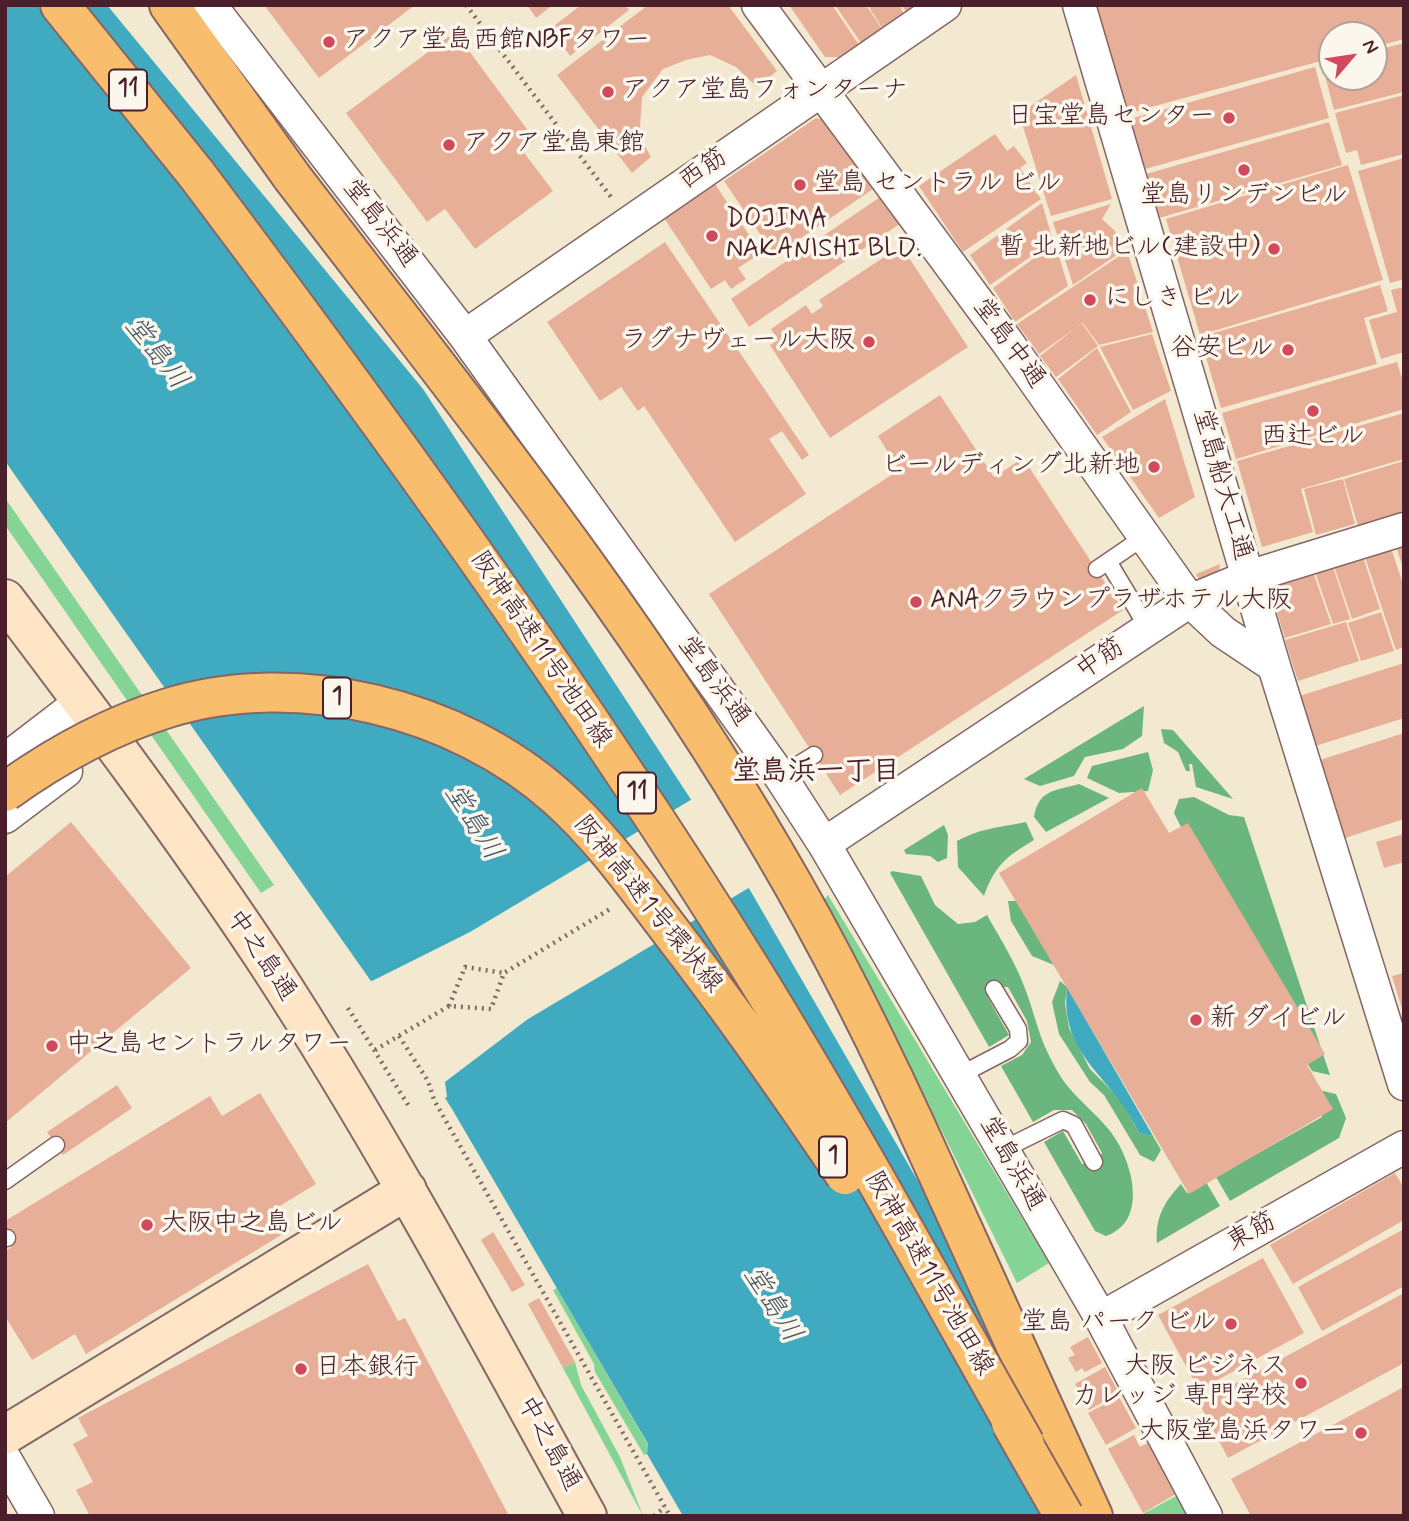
<!DOCTYPE html>
<html>
<head>
<meta charset="utf-8">
<style>
	body { margin:0 }
	#map { position:relative; width:1409px; height:1521px; overflow:hidden; background:#f3e9d0; font-family:Mynerve,sans-serif }
	canvas { display:block }
	.frame { position:absolute; inset:0; border:7px solid #4a1f2b; pointer-events:none }
	.north { position:absolute; left:1318px; top:21px; width:70px; height:70px; box-sizing:border-box; background:#fbf7ec; border:2px solid #b4a19f; border-radius:50%; rotate:61deg; font-size:19px; font-weight:700; line-height:28px; text-align:center; color:#4a1f2b }
	.north::after { content:''; display:block; margin:auto; width:24px; height:32px; background:#d1495b; clip-path:polygon(50% 0,100% 100%,50% 72%,0 100%) }
</style>
</head>
<body>
<div id="map">
<canvas width="1409" height="1521"></canvas>
<div class="frame"></div>
<div class="north">N</div>
</div>
<script>
const g = document.querySelector('canvas').getContext('2d');
g.lineJoin = 'round';
function fillPath(path, color) {
  g.fillStyle = color;
  g.fill(path, 'evenodd');
}
function trace(path, color, width, dash) {
  g.strokeStyle = color;
  g.lineWidth = width;
  g.lineCap = dash ? 'butt' : 'round';
  g.setLineDash(dash || []);
  g.stroke(path);
}
function label(font, color, halo, rows, align = 'center') {
  g.font = font + ' Mynerve,"Klee One",sans-serif';
  g.lineWidth = 7;
  g.setLineDash([]);
  g.textBaseline = 'middle';
  g.strokeStyle = halo;
  g.fillStyle = color;
  for (const [text, x, y, turn = 0] of rows) {
    g.save();
    g.translate(x, y);
    g.rotate((+turn || 0) * Math.PI / 180);
    g.textAlign = isNaN(turn) ? turn : align;
    if (halo) g.strokeText(text, 0, 0);
    g.fillText(text, 0, 0);
    g.restore();
  }
}
fillPath(new Path2D(`
	M 5,498 L 274,885 L 261,893 L 5,525 Z
	M 828,895 L 1049,1263 L 1017,1283 L 917,1081 L 821,903 Z
	M 557,1288 L 648,1445 L 647,1454 L 644,1455 L 595,1372 L 594,1364 L 553,1290 Z
	M 575,1362 L 581,1385 L 620,1457 L 643,1516 L 563,1368 Z
	M 1178,1495 L 1189,1516 L 1139,1516 Z`), '#84d595');
fillPath(new Path2D(`
	M 1144,706 L 1142,736 L 1123,749 L 1085,757 L 1074,776 L 1040,786 L 1024,779 Z
	M 1161,729 L 1173,730 L 1233,799 L 1196,787 L 1192,764 L 1189,764 L 1190,771 L 1186,771 L 1178,752 L 1164,743 Z
	M 1148,752 L 1153,770 L 1148,791 L 1119,793 L 1087,778 L 1092,766 Z
	M 1079,784 L 1109,798 L 1046,832 L 1034,817 C 1039,789 1055,791 1079,784 Z
	M 1194,797 L 1229,815 L 1244,817 L 1330,1075 L 1312,1071 L 1301,1053 L 1185,835 L 1174,813 L 1179,799 Z
	M 1026,822 L 1034,840 C 1007,856 995,865 984,896 L 958,867 L 957,841 C 984,827 998,828 1026,822 Z
	M 944,825 L 948,835 L 947,858 L 938,862 L 930,856 L 906,854 L 904,850 Z
	M 892,871 L 921,876 L 935,905 L 958,924 L 975,922 L 987,915 C 1000,938 1015,962 1024,986 C 1032,1006 1037,1028 1045,1047 C 1051,1060 1060,1078 1070,1089 C 1081,1102 1099,1117 1110,1131 C 1132,1159 1150,1221 1106,1236 L 1095,1231 L 1044,1142 L 1063,1131 L 1082,1164 L 1099,1158 L 1102,1153 L 1086,1124 L 1072,1110 L 1054,1110 L 1033,1122 L 1001,1066 L 1022,1055 L 1031,1042 L 1027,1021 L 1008,987 L 1001,987 L 988,998 L 1009,1035 L 989,1047 L 890,873 Z
	M 1008,901 L 1017,901 L 1054,965 L 1032,956 L 1011,921 Z
	M 1060,981 L 1067,987 L 1065,1003 L 1069,1028 L 1090,1069 L 1123,1102 L 1139,1133 L 1153,1136 L 1161,1150 L 1154,1162 L 1140,1155 L 1104,1095 L 1090,1082 L 1059,1034 L 1052,1002 Z
	M 1323,1091 L 1336,1094 L 1346,1118 L 1339,1138 L 1230,1201 L 1216,1177 L 1322,1117 L 1311,1095 Z
	M 1206,1182 L 1220,1206 L 1157,1243 C 1155,1218 1164,1202 1181,1184 L 1187,1193 Z`), '#6bb67e');
fillPath(new Path2D(`
	M 5,5 L 107,5 L 423,389 L 750,890 L 1111,1516 L 683,1516 L 647,1454 L 648,1444 L 452,1109 L 373,984 L 5,461 Z
	M 1067,987 L 1153,1136 L 1139,1133 C 1115,1077 1059,1058 1067,987 Z`), '#40aac0');
fillPath(new Path2D(`
	M 694,798 L 752,886 L 528,1019 L 445,1082 L 447,1097 L 444,1098 L 366,980 L 372,981 L 470,932 Z`), '#f3e9d0');
fillPath(new Path2D(`
	M 264,5 L 415,5 L 319,78 Z
	M 527,5 L 553,5 L 536,18 Z
	M 581,5 L 625,5 L 629,10 L 570,56 L 550,29 Z
	M 648,5 L 728,5 L 777,71 L 757,87 L 736,67 L 710,55 L 686,60 L 663,69 L 642,97 L 640,127 L 642,141 L 651,157 L 632,173 L 557,75 Z
	M 789,5 L 832,5 L 859,45 L 842,57 L 825,57 Z
	M 835,5 L 866,5 L 882,29 L 861,43 Z
	M 868,5 L 899,5 L 904,14 L 882,28 Z
	M 902,5 L 918,5 L 906,12 Z
	M 1096,5 L 1404,5 L 1404,39 L 1374,47 L 1374,35 L 1332,35 L 1332,58 L 1125,114 Z
	M 455,32 L 535,140 L 522,150 L 553,191 L 475,249 L 445,209 L 427,222 L 346,113 Z
	M 1404,43 L 1404,92 L 1334,110 L 1322,64 L 1332,62 L 1332,77 L 1374,77 L 1374,51 Z
	M 1315,67 L 1329,118 L 1145,169 L 1130,119 Z
	M 1076,75 L 1112,199 L 1051,216 L 1019,114 Z
	M 1404,95 L 1404,154 L 1361,165 L 1357,150 L 1346,153 L 1335,113 Z
	M 816,118 L 832,122 L 872,181 L 873,189 L 775,256 L 724,181 Z
	M 1329,122 L 1342,165 L 1159,218 L 1146,174 Z
	M 995,134 L 1007,151 L 1014,146 L 1027,163 L 1020,168 L 1041,199 L 963,252 L 919,186 Z
	M 1404,158 L 1404,279 L 1390,283 L 1358,171 Z
	M 1348,165 L 1383,280 L 1200,335 L 1166,219 Z
	M 715,184 L 761,253 L 738,268 L 746,279 L 731,289 L 725,280 L 711,289 L 664,218 Z
	M 883,195 L 901,223 L 749,327 L 731,299 Z
	M 1042,203 L 1053,241 L 990,285 L 970,255 Z
	M 1111,204 L 1102,219 L 1115,231 L 1121,252 L 1073,285 L 1053,222 Z
	M 665,242 L 809,455 L 802,460 L 782,431 L 769,439 L 806,494 L 735,542 L 644,406 L 638,411 L 621,387 L 600,401 L 547,322 Z
	M 1055,243 L 1068,286 L 1015,322 L 993,288 Z
	M 901,246 L 968,347 L 830,438 L 770,345 L 778,340 L 771,329 L 806,305 L 812,314 L 823,306 L 819,300 Z
	M 1127,251 L 1153,332 L 1099,345 L 1083,323 L 1114,301 L 1039,354 L 1017,324 Z
	M 1380,285 L 1388,311 L 1364,318 L 1377,364 L 1221,408 L 1200,337 Z
	M 1404,287 L 1404,352 L 1381,359 L 1369,320 L 1397,312 L 1391,290 Z
	M 1082,323 L 1098,346 L 1056,377 L 1040,356 Z
	M 1152,334 L 1171,391 L 1133,410 L 1100,347 Z
	M 1097,348 L 1131,412 L 1097,435 L 1058,379 Z
	M 1397,362 L 1404,385 L 1404,409 L 1236,459 L 1222,413 Z
	M 940,395 L 994,477 L 1023,458 L 1123,610 L 840,795 L 709,594 L 899,470 L 878,436 Z
	M 1165,399 L 1195,497 L 1159,518 L 1102,437 Z
	M 1404,413 L 1404,459 L 1301,489 L 1313,532 L 1262,547 L 1237,461 Z
	M 1404,461 L 1404,512 L 1358,526 L 1344,479 Z
	M 1343,479 L 1355,524 L 1316,535 L 1304,489 Z
	M 1404,547 L 1404,567 L 1403,568 L 1397,549 Z
	M 1391,548 L 1404,587 L 1404,647 L 1396,650 L 1365,557 Z
	M 1363,557 L 1380,609 L 1352,619 L 1334,566 Z
	M 1220,564 L 1219,574 L 1201,583 L 1196,574 Z
	M 1333,567 L 1350,619 L 1333,624 L 1315,572 Z
	M 1313,572 L 1331,624 L 1285,638 L 1272,597 L 1275,585 Z
	M 1381,612 L 1394,651 L 1361,661 L 1348,623 Z
	M 1346,622 L 1359,661 L 1298,681 L 1285,640 Z
	M 1404,663 L 1404,718 L 1309,748 L 1293,698 Z
	M 1404,733 L 1404,819 L 1345,838 L 1320,760 Z
	M 1142,788 L 1169,833 L 1188,823 L 1325,1054 L 1307,1065 L 1333,1109 L 1189,1194 L 999,873 Z
	M 71,822 L 191,968 L 5,1123 L 5,877 Z
	M 1404,834 L 1404,862 L 1384,868 L 1376,842 Z
	M 1404,973 L 1404,1012 L 1403,1012 L 1392,976 Z
	M 117,1085 L 132,1108 L 63,1155 L 47,1132 Z
	M 260,1093 L 316,1184 L 278,1207 L 291,1229 L 86,1354 L 75,1334 L 32,1360 L 5,1316 L 5,1251 L 12,1247 L 5,1235 L 5,1221 L 210,1096 L 222,1116 Z
	M 1395,1173 L 1404,1188 L 1404,1220 L 1293,1284 L 1270,1245 Z
	M 1404,1229 L 1404,1286 L 1322,1331 L 1298,1287 Z
	M 493,1232 L 525,1285 L 512,1292 L 481,1240 Z
	M 1263,1258 L 1304,1333 L 1199,1390 L 1158,1315 Z
	M 368,1264 L 398,1321 L 405,1318 L 509,1516 L 90,1516 L 76,1490 L 93,1482 L 73,1444 L 88,1436 L 78,1418 Z
	M 1404,1293 L 1404,1363 L 1228,1458 L 1199,1403 Z
	M 539,1298 L 575,1362 L 563,1368 L 528,1304 Z
	M 1088,1337 L 1102,1363 L 1085,1372 L 1082,1368 L 1076,1372 L 1068,1358 L 1075,1355 L 1070,1347 Z
	M 1105,1367 L 1119,1393 L 1089,1410 L 1075,1384 Z
	M 1404,1387 L 1404,1516 L 1251,1516 L 1231,1479 Z
	M 1119,1397 L 1136,1428 L 1106,1445 L 1088,1413 Z
	M 1134,1435 L 1140,1447 L 1148,1443 L 1176,1494 L 1143,1513 L 1108,1449 Z`), '#e7af97');
const lane = new Path2D(`
	M 1109,563 L 1148,628
	M 1097,569 L 1144,537
	M 780,776 L 814,755
	M 960,1075 L 1010,1049 L 1019,1041 L 1018,1029 L 994,989
	M 1002,1150 L 1063,1120 L 1074,1125 L 1094,1162
	M 5,1181 L 56,1145
	M 5,1238 L 7,1238`);
const street = new Path2D(`
	M 210,5 L 465,336 L 780,776 L 824,844 L 1101,1318 L 1206,1516
	M 758,5 L 1008,343 L 1190,601 L 1223,632 L 1274,666
	M 1079,5 L 1274,666 L 1404,1084
	M 465,336 L 945,5
	M 5,760 L 82,701
	M 5,817 L 66,771
	M 824,844 L 1190,601 L 1248,577 L 1404,529
	M 1101,1318 L 1404,1147
	M 5,1459 L 38,1516`);
const secondary = new Path2D(`
	M 5,599 C 95,718 185,838 267,962 C 384,1141 484,1329 587,1516
	M 5,1435 L 407,1190`);
const highway = new Path2D(`
	M 60,5 L 197,175
	M 169,5 L 292,177
	M 935,1168 L 1093,1516`);
trace(lane, '#856665', 19);
trace(street, '#856665', 35);
trace(secondary, '#856665', 42);
trace(highway, '#856665', 42);
trace(new Path2D(`
	M 466,5 L 611,197
	M 449,1006 L 465,967 L 504,973
	M 348,1008 L 410,1108
	M 399,1036 L 428,1081 L 434,1100 L 670,1516
	M 375,1050 L 449,1006 L 491,1009 L 504,973 L 610,909
	M 654,1516 L 665,1507`), '#856665', 4.5, [2, 5]);
trace(lane, '#fff', 16);
trace(street, '#fff', 32);
trace(secondary, '#fde5c5', 38);
trace(highway, '#f9be6d', 38);
const highwayBridge = new Path2D(`
	M 197,175 C 391,433 580,695 751,969 C 847,1124 935,1285 1025,1444
	M 292,177 C 458,394 636,614 773,850 C 834,953 886,1059 935,1168
	M 5,792 C 55,756 109,726 168,708 C 297,668 458,708 557,797 C 602,837 636,886 672,933 C 733,1012 790,1093 845,1175
	M 1011,1423 L 1064,1516`);
trace(highwayBridge, '#856665', 42, []);
trace(highwayBridge, '#f9be6d', 38);
for (const [x, y, r, color] of [
	[329,42,7,"#d1495b"],
	[608,92,7,"#d1495b"],
	[1229,118,7,"#d1495b"],
	[449,145,7,"#d1495b"],
	[1244,170,7,"#d1495b"],
	[800,185,7,"#d1495b"],
	[712,236,7,"#d1495b"],
	[1274,249,7,"#d1495b"],
	[1090,300,7,"#d1495b"],
	[869,342,7,"#d1495b"],
	[1288,350,7,"#d1495b"],
	[1313,411,7,"#d1495b"],
	[1154,467,7,"#d1495b"],
	[916,602,7,"#d1495b"],
	[1196,1020,7,"#d1495b"],
	[52,1046,7,"#d1495b"],
	[147,1225,7,"#d1495b"],
	[1231,1324,7,"#d1495b"],
	[301,1369,7,"#d1495b"],
	[1301,1383,7,"#d1495b"],
	[1361,1433,7,"#d1495b"]
]) {
  const dot = new Path2D();
  dot.arc(x, y, r, 0, 2 * Math.PI);
  g.fillStyle = color;
  g.fill(dot);
  trace(dot, '#fbf7ec', 2.5);
}
for (const [x, y, w] of [
	[128,90,38],
	[337,698,28],
	[637,793,38],
	[833,1157,28]
]) {
  const box = new Path2D();
  box.roundRect(x - w / 2, y - 20.5, w, 41, 5);
  g.fillStyle = '#fbf7ec';
  g.fill(box);
  trace(box, '#4a1f2b', 2);
}
label('bold 24px', '#4a1f2b', null, [
	["11",128,90],
	["1",337,698],
	["11",637,793],
	["1",833,1157]
]);
label('26px', '#4a1f2b', '#fbf7ec', [
	["アクア堂島西館NBFタワー",343,42],
	["アクア堂島フォンターナ",622,92],
	["日宝堂島センター",1215,118,"right"],
	["アクア堂島東館",463,145],
	["堂島 セントラル ビル",814,185],
	["堂島リンデンビル",1244,197,"center"],
	["DOJIMA",726,221],
	["NAKANISHI BLD.",726,251],
	["暫 北新地ビル(建設中)",1260,249,"right"],
	["にしき ビル",1104,300],
	["ラグナヴェール大阪",855,342,"right"],
	["谷安ビル",1274,350,"right"],
	["西辻ビル",1313,438,"center"],
	["ビールディング北新地",1140,467,"right"],
	["ANAクラウンプラザホテル大阪",930,602],
	["新 ダイビル",1210,1020],
	["中之島セントラルタワー",66,1046],
	["大阪中之島ビル",161,1225],
	["堂島 パーク ビル",1217,1324,"right"],
	["大阪 ビジネス",1287,1368,"right"],
	["カレッジ 専門学校",1287,1398,"right"],
	["日本銀行",315,1369],
	["大阪堂島浜タワー",1347,1433,"right"]
], 'left');
label('26px', '#4a1f2b', '#fbf7ec', [
	["西筋",704,170,-35],
	["堂島浜通",379,224,52],
	["堂島中通",1008,344,54],
	["堂島船大工通",1221,485,74],
	["阪神高速11号池田線",540,650,56],
	["中筋",1101,660,-34],
	["堂島浜通",713,682,54],
	["阪神高速1号環状線",647,905,51],
	["中之島通",260,956,56],
	["堂島浜通",1011,1164,60],
	["東筋",1252,1233,-29],
	["阪神高速11号池田線",928,1274,60],
	["中之島通",548,1444,61]
]);
label('italic 28px', '#465767', '#fbf7ec', [
	["堂島川",155,354,52],
	["堂島川",472,823,58],
	["堂島川",771,1305,58]
]);
label('bold 28px', '#4a1f2b', '#fbf7ec', [
	["堂島浜一丁目",816,773]
]);
</script>
</body>
</html>
